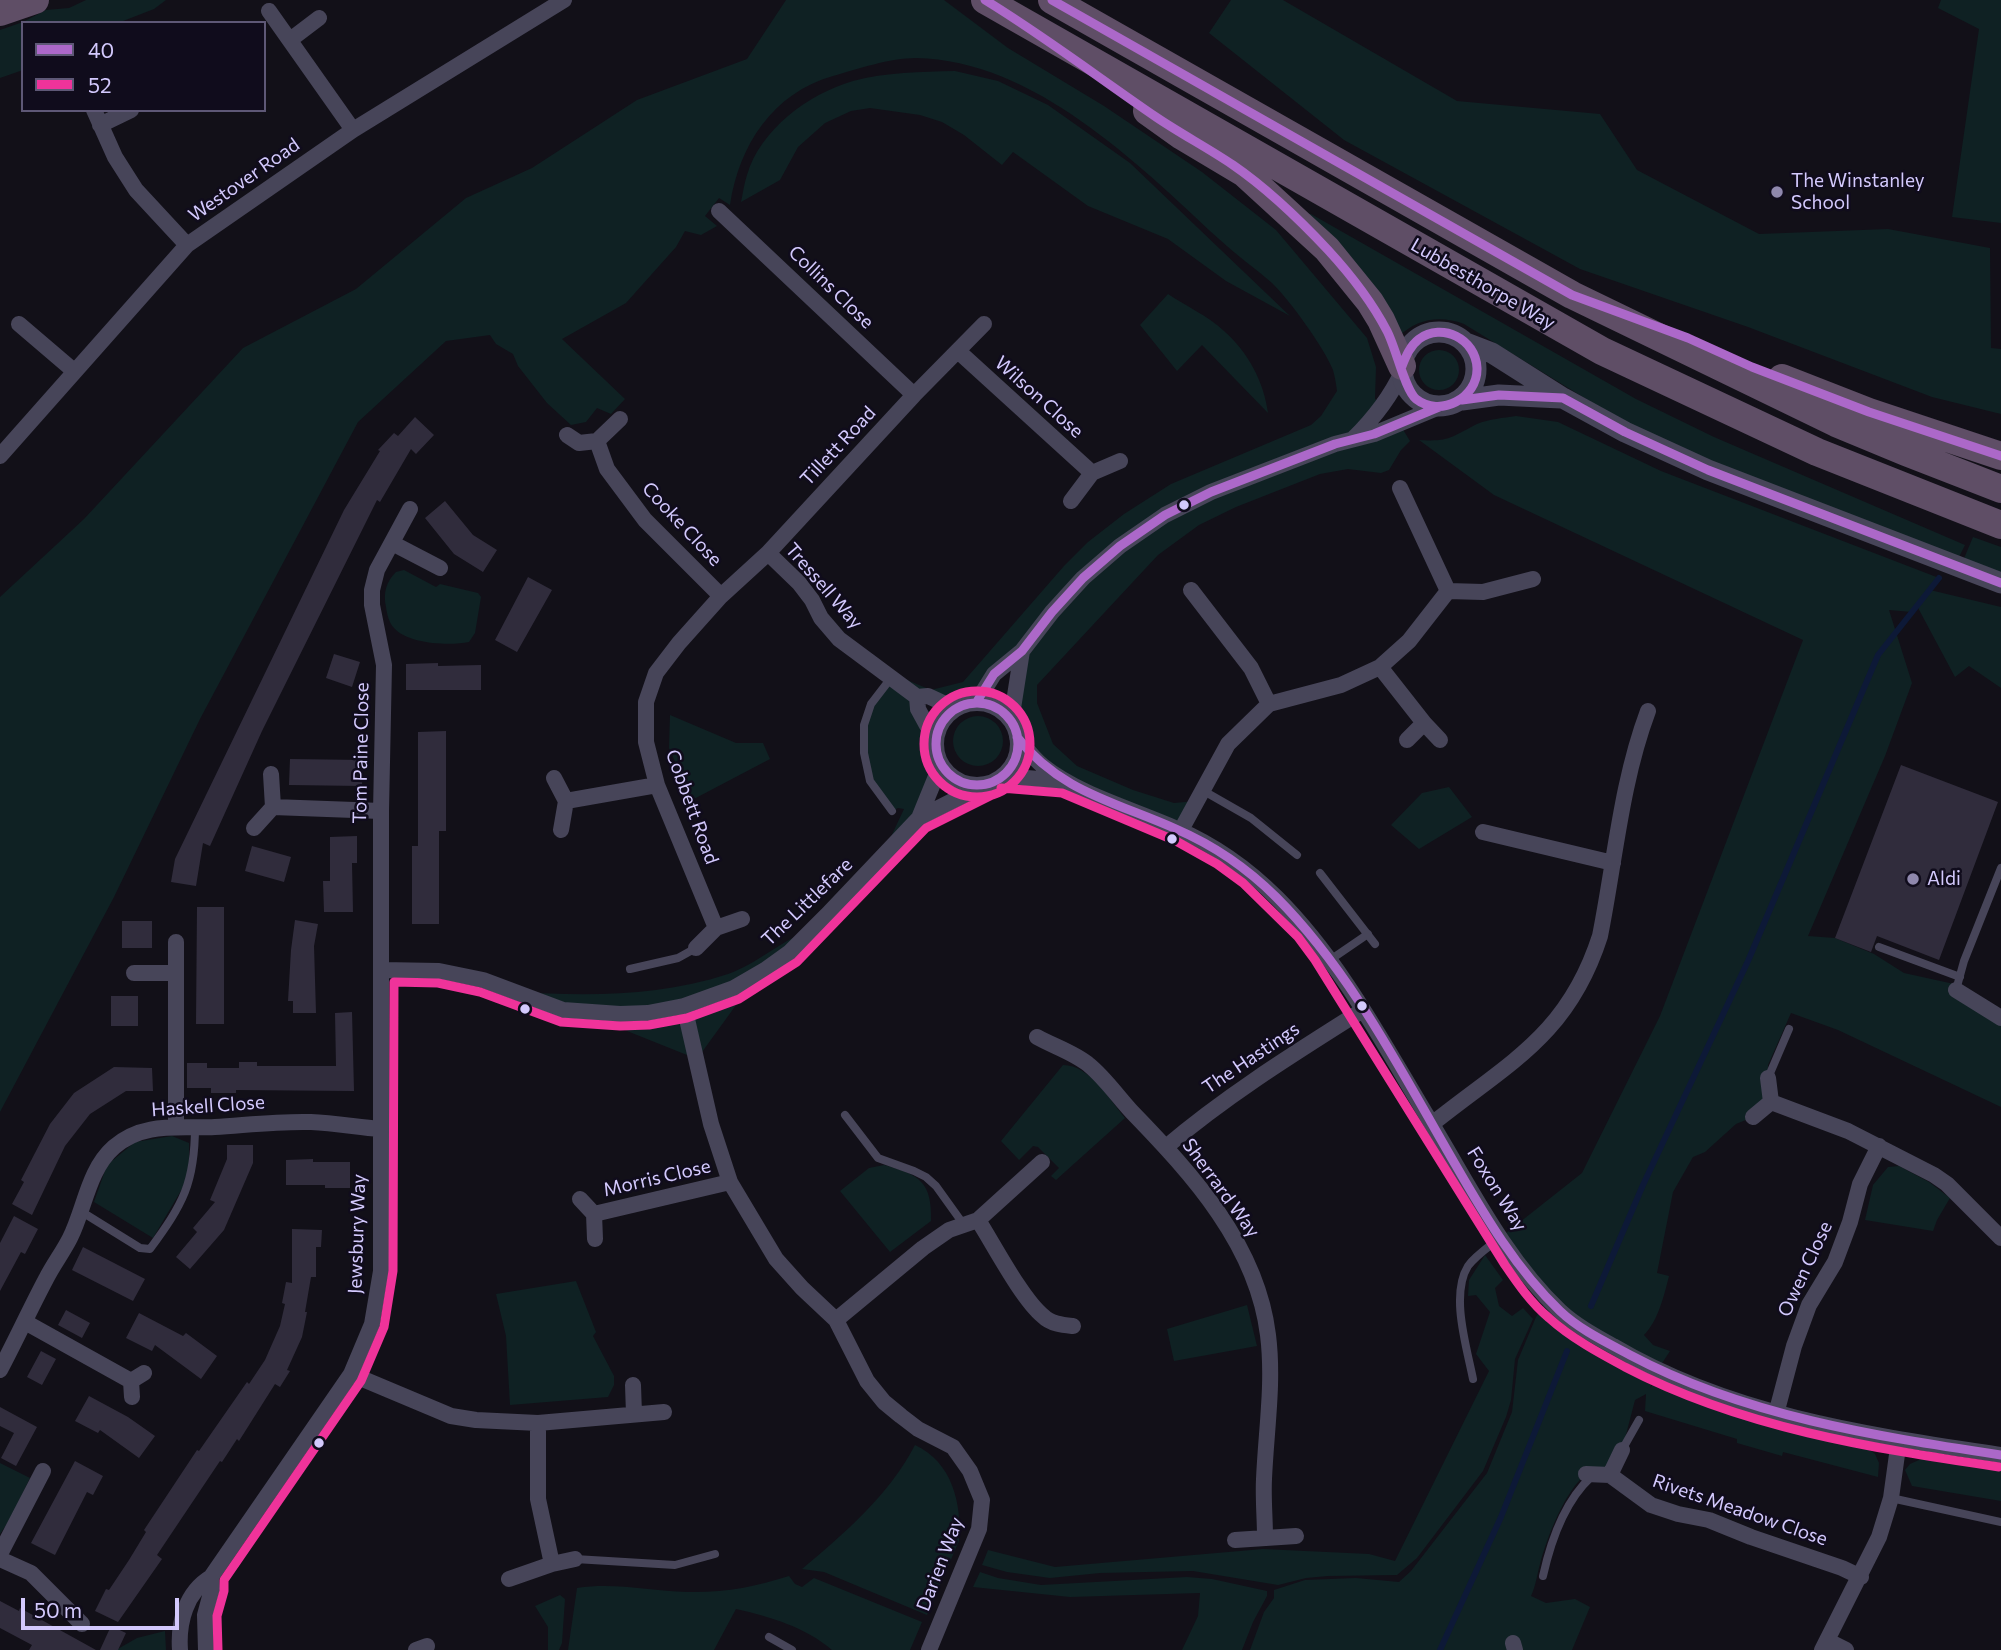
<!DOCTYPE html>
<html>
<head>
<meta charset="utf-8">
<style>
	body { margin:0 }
	#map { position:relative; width:2001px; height:1650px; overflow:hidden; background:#121018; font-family:Commissioner,sans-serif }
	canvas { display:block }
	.legend { position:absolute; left:21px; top:21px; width:245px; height:91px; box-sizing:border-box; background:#100c1c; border:2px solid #5e5876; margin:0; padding:9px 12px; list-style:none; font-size:21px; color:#d3c9fd }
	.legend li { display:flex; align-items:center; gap:14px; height:35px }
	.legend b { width:35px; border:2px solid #5e5876 }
	.scale { position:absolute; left:21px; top:1598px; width:158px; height:32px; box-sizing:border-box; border:4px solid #d3c9fd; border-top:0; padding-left:9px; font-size:21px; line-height:24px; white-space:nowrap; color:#d3c9fd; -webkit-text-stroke:5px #100c1c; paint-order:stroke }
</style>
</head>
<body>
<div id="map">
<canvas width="2001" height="1650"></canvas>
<ul class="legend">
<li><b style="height:9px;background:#ac68c9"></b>40</li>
<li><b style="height:9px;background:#ef339a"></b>52</li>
</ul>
<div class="scale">50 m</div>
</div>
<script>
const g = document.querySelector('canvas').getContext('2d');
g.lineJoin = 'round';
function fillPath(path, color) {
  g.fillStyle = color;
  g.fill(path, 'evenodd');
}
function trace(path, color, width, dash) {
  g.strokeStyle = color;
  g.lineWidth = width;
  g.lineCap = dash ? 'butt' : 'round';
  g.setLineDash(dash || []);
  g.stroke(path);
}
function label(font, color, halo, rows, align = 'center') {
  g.font = font + ' Commissioner,sans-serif';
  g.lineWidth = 5;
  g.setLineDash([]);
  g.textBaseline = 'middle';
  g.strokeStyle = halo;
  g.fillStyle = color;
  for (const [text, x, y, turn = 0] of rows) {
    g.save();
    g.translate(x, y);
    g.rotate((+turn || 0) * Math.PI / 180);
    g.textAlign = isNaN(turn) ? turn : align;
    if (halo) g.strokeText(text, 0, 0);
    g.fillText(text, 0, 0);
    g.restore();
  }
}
fillPath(new Path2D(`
	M 86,0 L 166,0 L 154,9 L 118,23 L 23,23 L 23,70 L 0,78 L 0,30 L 23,22 L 46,10 L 69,8 Z
	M 786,0 L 944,0 L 1008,48 L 1104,106 L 1202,172 L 1276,230 L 1367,338 L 1376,367 L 1375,399 L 1384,404 L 1355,437 L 1399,423 L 1410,441 L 1401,450 L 1389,470 L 1381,473 L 1348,469 L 1320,474 L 1236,507 L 1199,525 L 1158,555 L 1037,685 L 1037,703 L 1053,744 L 1077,766 L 1133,790 L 1174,803 L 1196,801 L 1181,830 L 1065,781 L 1017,737 L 1011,721 L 1022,652 L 976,703 L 956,709 L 917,698 L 941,764 L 919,818 L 880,860 L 904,809 L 898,808 L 892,811 L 870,781 L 864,725 L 871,704 L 895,675 L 931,690 L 963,682 L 1064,566 L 1088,542 L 1124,514 L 1171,484 L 1311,425 L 1321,416 L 1337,391 C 1336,384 1335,377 1333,370 C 1325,349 1289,299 1272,283 C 1255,268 1236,255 1219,239 C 1138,164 1034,60 916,58 C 890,58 857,69 833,76 C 773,93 739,145 730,205 L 719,198 L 705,216 L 717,226 L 701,235 L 685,231 L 676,247 L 626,303 L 562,339 L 625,399 L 611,414 L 597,408 L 586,422 L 571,425 L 547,403 L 518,366 L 513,354 L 496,344 L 490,335 L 446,341 L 358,422 L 200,719 L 114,897 L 0,1112 L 0,597 L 84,519 L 243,348 L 356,289 L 466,198 L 532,168 L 637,100 L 747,59 Z
	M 1231,0 L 1283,0 L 1457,101 L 1600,114 L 1637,170 L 1759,234 L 1888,229 L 1990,248 L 1991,348 L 2001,349 L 2001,414 L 1932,397 L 1748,327 L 1580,269 L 1344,140 L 1209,33 Z
	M 1941,0 L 2001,0 L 2001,223 L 1952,217 L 1979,29 L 1938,8 Z
	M 955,71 L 998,81 L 1048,105 L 1130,163 L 1290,316 L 1226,281 L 1168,239 L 1088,206 L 1013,152 L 1002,165 L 964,135 L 942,122 L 920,115 L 870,108 L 851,111 L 825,123 L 798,147 L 780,180 L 741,202 C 743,193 744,184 747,175 C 760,130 808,94 853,81 C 886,72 921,72 955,71 Z
	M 1299,213 L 1311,214 L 1636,399 L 1714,437 L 1965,545 L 1958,559 L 1789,495 L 1627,424 L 1464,324 C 1439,315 1417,319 1398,337 Z
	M 1168,294 C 1186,306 1208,316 1224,331 C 1248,352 1264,382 1268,413 L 1202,345 L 1177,371 L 1140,325 Z
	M1419 370a20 20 0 1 1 40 0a20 20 0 1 1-40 0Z
	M 1516,416 L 1558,422 L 1661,471 L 1939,578 L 1930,590 L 2001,607 L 2001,688 L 1969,666 L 1955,677 L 1917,606 L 1912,612 L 1889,610 L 1912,683 L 1885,756 L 1808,936 L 1835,938 L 1874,954 L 1904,973 L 1954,984 L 2001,1015 L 2001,1107 L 1838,1030 L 1791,1013 L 1768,1065 L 1771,1102 L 1753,1117 L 1736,1124 L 1705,1152 L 1693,1157 L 1673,1192 L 1657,1273 L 1669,1276 C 1664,1296 1658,1321 1644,1335 L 1653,1345 L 1670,1351 L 1657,1371 L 1650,1388 L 1654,1383 L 1791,1427 L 1863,1444 L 1875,1454 L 1879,1463 L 1878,1477 L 1783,1452 L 1782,1456 L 1737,1443 L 1737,1439 L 1645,1411 L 1646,1394 L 1635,1400 L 1622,1450 L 1610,1475 L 1586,1474 C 1565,1491 1547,1537 1540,1564 C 1537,1575 1536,1585 1531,1596 L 1546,1603 L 1575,1599 L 1590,1607 L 1572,1650 L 1250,1650 L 1264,1612 L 1274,1598 L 1274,1590 L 1305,1580 L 1356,1578 L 1399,1582 L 1411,1571 L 1487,1473 L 1512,1412 L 1518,1360 L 1536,1317 L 1547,1299 L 1501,1237 L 1582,1173 L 1660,1016 L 1803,640 L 1494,495 L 1419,440 C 1450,442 1451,437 1477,424 C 1489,419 1503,418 1516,416 Z
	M 1973,537 L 2001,547 L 2001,583 L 1960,568 Z
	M 404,570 L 436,587 L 440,584 L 478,593 L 481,597 L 475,633 L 469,642 C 449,646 408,644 394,628 C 389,623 387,614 386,607 C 383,593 386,582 396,572 Z
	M 670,715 L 736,743 L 763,743 L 770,759 L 692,800 L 669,748 Z
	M953 741a25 25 0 1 1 50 0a25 25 0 1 1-50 0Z
	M 1449,787 L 1472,817 L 1419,849 L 1391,825 L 1422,793 Z
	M 813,929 L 734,988 L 739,1001 L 697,1059 L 622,1029 L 620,1014 L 515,992 C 587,996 658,997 728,974 C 757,964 783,939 813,929 Z
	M 1063,1065 C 1090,1065 1110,1100 1125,1118 L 1056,1180 L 1051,1176 L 1059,1168 L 1038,1147 L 1033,1146 L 1019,1160 L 1001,1141 Z
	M 172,1136 L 189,1143 L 189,1177 L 153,1238 L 94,1202 L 95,1199 L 107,1165 L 135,1142 Z
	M 884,1165 C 920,1175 932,1182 931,1221 L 890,1252 L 840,1191 L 869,1168 Z
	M 1899,1166 L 1929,1182 L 1950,1198 L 1937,1220 L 1933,1231 L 1865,1220 L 1873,1185 L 1888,1167 Z
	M 1485,1255 L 1503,1280 L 1495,1288 L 1499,1306 L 1512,1316 L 1523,1308 L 1533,1319 L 1515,1359 L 1511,1400 L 1506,1417 L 1483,1471 L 1417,1558 L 1397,1575 L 1328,1576 L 1306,1578 L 1278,1585 L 1193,1571 L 1100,1573 L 1050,1578 L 1007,1572 L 982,1565 L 988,1550 L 1055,1567 L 1263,1549 L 1369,1554 L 1395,1561 L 1489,1371 L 1476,1354 L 1490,1312 L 1476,1295 L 1468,1296 L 1469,1280 Z
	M 576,1281 L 596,1332 L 593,1336 L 614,1376 L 614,1385 L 608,1397 L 510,1405 L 506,1336 L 496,1294 Z
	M 1247,1305 L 1257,1346 L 1174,1361 L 1167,1329 Z
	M 915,1445 C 952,1462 962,1503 959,1541 L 927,1615 L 824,1572 L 802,1569 C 845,1533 889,1495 915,1445 Z
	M 1928,1456 L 2001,1471 L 2001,1501 L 1912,1486 L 1905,1470 L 1910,1464 Z
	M 0,1463 L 30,1478 L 9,1521 L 0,1534 Z
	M 980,1572 L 998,1578 L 1041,1585 L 1187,1577 L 1212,1579 L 1267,1591 L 1267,1596 L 1253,1622 L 1242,1650 L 1182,1650 L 1198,1616 L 1200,1593 L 1070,1597 L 973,1587 Z
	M 789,1576 L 795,1584 L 802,1587 L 814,1578 L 922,1622 L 910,1650 L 832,1650 C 805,1627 771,1617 736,1609 L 714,1650 L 568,1650 L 577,1588 C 614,1582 650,1591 687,1592 C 723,1593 755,1587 789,1576 Z
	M 560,1595 L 565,1599 L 562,1643 L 559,1650 L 548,1650 L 548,1627 L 535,1606 Z
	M 165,1631 L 166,1650 L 116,1650 L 137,1638 Z`), '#0f2123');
trace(new Path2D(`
	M 1591,1306 L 1643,1185 L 1748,961 L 1878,655 L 1939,578
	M 1440,1650 L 1501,1517 L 1567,1351`), '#0d1937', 6);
fillPath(new Path2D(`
	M 415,417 L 434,435 L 416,454 L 411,449 L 380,502 L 377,500 L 262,731 L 210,846 L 203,843 L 196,886 L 171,882 L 175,859 L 344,510 L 380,451 L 378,450 L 394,433 L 398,436 Z
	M 445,501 L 473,535 L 497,550 L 483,572 L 454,554 L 425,518 Z
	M 528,577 L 552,590 L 517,652 L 495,640 Z
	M 334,654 L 360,662 L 352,687 L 326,678 Z
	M 438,663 L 438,666 L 481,665 L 481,690 L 406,690 L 406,664 Z
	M 446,731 L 446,831 L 439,831 L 439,924 L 412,924 L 412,846 L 418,846 L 418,732 Z
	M 290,759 L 363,760 L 362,786 L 289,785 Z
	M 1901,765 L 1998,802 L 1939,960 L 1877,936 L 1871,952 L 1835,938 Z
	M 357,836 L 357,863 L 352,863 L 353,912 L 324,912 L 323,881 L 330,881 L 330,837 Z
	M 252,846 L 291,857 L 284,882 L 245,871 Z
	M 197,907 L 224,907 L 224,1024 L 196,1024 Z
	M 295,920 L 318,924 L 314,946 L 316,1013 L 293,1013 L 293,1001 L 288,1001 L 291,950 Z
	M 122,921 L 152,921 L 152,948 L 122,948 Z
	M 111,996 L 138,996 L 138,1026 L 111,1026 Z
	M 352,1012 L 354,1091 L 236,1090 L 236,1093 L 211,1093 L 211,1088 L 187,1088 L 187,1063 L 207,1063 L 207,1068 L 239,1068 L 239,1062 L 257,1062 L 257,1066 L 336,1066 L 335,1013 Z
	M 114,1067 L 152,1068 L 153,1091 L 126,1091 L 90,1114 L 65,1146 L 32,1215 L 12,1204 L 24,1182 L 21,1180 L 50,1124 L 74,1093 Z
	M 227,1145 L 253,1145 L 253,1163 L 224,1230 L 190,1269 L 176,1257 L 197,1232 L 193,1228 L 215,1202 L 210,1200 L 227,1159 Z
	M 313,1159 L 313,1162 L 350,1162 L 350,1188 L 325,1188 L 325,1185 L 286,1185 L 286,1160 Z
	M 14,1216 L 38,1229 L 25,1254 L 21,1252 L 0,1291 L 0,1243 Z
	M 292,1229 L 322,1230 L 321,1247 L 316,1247 L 316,1277 L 311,1277 L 305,1312 L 307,1312 L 302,1337 L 287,1370 L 290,1371 L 280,1387 L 275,1384 L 239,1441 L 237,1439 L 222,1462 L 220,1461 L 157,1555 L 162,1559 L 118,1622 L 95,1611 L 106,1589 L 109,1590 L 129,1560 L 146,1532 L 144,1530 L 197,1450 L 199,1451 L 247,1382 L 249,1384 L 265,1360 L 280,1326 L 285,1304 L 282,1303 L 286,1282 L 292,1283 Z
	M 83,1247 L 145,1279 L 133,1301 L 72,1270 Z
	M 66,1310 L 90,1323 L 82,1338 L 58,1325 Z
	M 139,1313 L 183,1336 L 186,1333 L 217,1356 L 201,1379 L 155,1345 L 152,1351 L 126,1338 Z
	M 41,1351 L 56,1359 L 42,1385 L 27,1377 Z
	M 89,1396 L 128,1417 L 155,1436 L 139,1458 L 100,1430 L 98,1433 L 75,1421 Z
	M 0,1407 L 37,1427 L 16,1466 L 1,1458 L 14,1433 L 0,1426 Z
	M 75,1461 L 103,1476 L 93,1495 L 87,1492 L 55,1555 L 31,1543 Z
	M 0,1601 L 19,1611 L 20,1608 L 96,1650 L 29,1650 L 32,1645 L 0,1628 Z
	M 111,1626 L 126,1633 L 118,1650 L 100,1650 Z`), '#302c3c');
trace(new Path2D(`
	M 891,678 L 871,704 L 864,725 L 864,753 L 870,781 L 892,811
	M 1202,790 L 1251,818 L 1297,855
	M 1320,873 L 1375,944
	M 1879,947 L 1960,977
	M 1330,960 L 1368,934
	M 630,969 L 678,958 L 696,948
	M 1956,990 L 1964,961 L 2001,868
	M 1768,1078 L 1789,1029
	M 845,1115 L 878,1158 L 914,1171 L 926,1177 L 936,1186 L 964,1225
	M 82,1212 L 140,1248 L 150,1249 C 183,1204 195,1183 195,1126
	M 1473,1379 C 1467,1348 1450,1295 1468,1266 C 1476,1255 1490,1246 1501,1237
	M 1622,1450 L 1639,1420
	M 1891,1498 L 2001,1522
	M 575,1559 L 675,1565 L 715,1554
	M 1543,1576 C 1551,1540 1564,1502 1591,1477
	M 769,1637 L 792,1650`), '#474559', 8);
trace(new Path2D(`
	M 269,11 L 353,130
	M 290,40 L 319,18
	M 94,110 L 115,157 L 136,190 L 187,245
	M 100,125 L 131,110
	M 719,211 L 914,395
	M 19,324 L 74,371
	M 958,351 L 1092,473
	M 567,435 L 579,443 L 597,441 L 620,419
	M 1354,438 C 1374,418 1390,398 1402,372
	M 597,441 L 607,469 L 645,520 L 721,596
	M 0,456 L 187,245 L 353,130 L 564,0
	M 1071,501 L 1092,473 L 1120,461
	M 392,543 L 440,568
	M 768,553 L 799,583 L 812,600 L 821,618 L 839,639 L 917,697 L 928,696 L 956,709
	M 1191,590 L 1251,668 L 1269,704
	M 1448,591 L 1483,592 L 1533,579
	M 1380,667 L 1424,723
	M 917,697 L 918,709 L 936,742
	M 976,703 L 994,674 L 1022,651 L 1052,612 L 1083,578 L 1120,546 L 1165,515 L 1211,492 L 1335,444 L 1374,434 L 1439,407
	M936 744a41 41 0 1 1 82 0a41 41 0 1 1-82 0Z
	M 1011,721 L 1022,651
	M 1017,737 C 1025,747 1033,758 1043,766 C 1079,795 1135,810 1177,829 C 1214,845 1248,869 1277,898 C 1342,963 1385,1047 1433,1126 C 1471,1189 1506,1260 1560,1311 C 1575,1325 1595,1336 1613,1346 C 1731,1416 1868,1435 2001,1455
	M 1407,740 L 1424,723 L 1440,740
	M 1002,776 L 1063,781
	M 554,778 L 566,801 L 561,830
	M 566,801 L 657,785
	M 273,807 L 381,811
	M 919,818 L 941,764
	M 254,828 L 273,807 L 271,774
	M 1181,830 L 1228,744 L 1269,704 L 1341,685 L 1380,667 L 1409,641 L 1448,591 L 1400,488
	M 1483,832 L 1613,863
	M 716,928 L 657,785 L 646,742 L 646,702 L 656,673 L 679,643 L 721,596 L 768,553 L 914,395 L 984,324
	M 696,948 L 716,928 L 742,919
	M 382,970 L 439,971 L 483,980 L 563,1010 L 620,1014 L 648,1013 L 684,1006 L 734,988 L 765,970 L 790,952 L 827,915 L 919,818 L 986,784
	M 134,973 L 176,973
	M 1956,990 L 2001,1018
	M 684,1006 L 711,1124 L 730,1182 L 776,1259 L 802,1288 L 836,1320 L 867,1381 L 884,1402 L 901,1416 L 918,1429 L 953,1447 L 970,1471 L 982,1500 L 979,1529 L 929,1650
	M 1037,1037 C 1053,1046 1075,1053 1089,1065 C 1105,1078 1118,1097 1132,1112 C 1193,1175 1257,1245 1268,1335 C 1274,1383 1266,1431 1264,1479 C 1263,1498 1265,1518 1265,1538
	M 1771,1102 L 1848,1131 L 1934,1175 L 1947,1184 L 2001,1238
	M 1753,1117 L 1771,1102 L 1768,1078
	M 1432,1124 C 1508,1063 1568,1036 1600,936 C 1615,861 1621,783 1648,711
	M 176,1126 L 176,942
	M 1166,1147 C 1227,1095 1295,1053 1363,1010
	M 580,1199 L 594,1214 L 595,1239
	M 594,1214 L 730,1182
	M 978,1220 C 994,1245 1022,1299 1043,1316 C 1051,1324 1063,1325 1073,1326
	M 836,1320 L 923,1248 L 949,1230 L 978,1220 L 1042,1162
	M 25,1322 L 131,1381
	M 0,1370 C 16,1340 30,1309 46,1279 C 53,1265 63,1252 70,1238 C 85,1208 88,1170 114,1147 C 144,1121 179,1129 215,1127 C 247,1125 279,1121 311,1122 C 334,1123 357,1127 380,1129
	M 351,1374 L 451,1416 L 476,1420 L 538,1423 L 664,1412
	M 633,1385 L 634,1414
	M 132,1397 L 131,1381 L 144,1373
	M 1776,1414 L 1794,1346 L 1809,1305 L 1835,1262 L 1850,1222 L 1860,1184 L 1879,1146
	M 538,1423 L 538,1499 L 552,1564
	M 1586,1474 L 1610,1475 L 1622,1450
	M 1610,1475 L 1651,1505 L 1678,1514 L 1709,1520 L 1751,1537 L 1842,1568 L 1861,1577
	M 1235,1540 L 1296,1536
	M 0,1554 L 43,1471
	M 0,1559 L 31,1573 L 82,1624
	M 509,1579 L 552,1564 L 575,1559
	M 1828,1641 L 1846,1650
	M 1513,1643 L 1515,1650
	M 180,1650 C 178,1622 186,1592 211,1577 L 351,1374 L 372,1324 L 381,1271 L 381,811 L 384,665 L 372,605 L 372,590 L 377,570 L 410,509
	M 206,1650 L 205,1615 L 212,1589 L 211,1577
	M 416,1650 L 427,1646
	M 1822,1650 L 1879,1537 L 1891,1498 L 1899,1440`), '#474559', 16);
trace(new Path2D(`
	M1402 369a37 37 0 1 1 74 0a37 37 0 1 1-74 0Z
	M 1466,343 L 1492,353 L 1563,398 L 1625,432 L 1708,470 L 2001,583
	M 1462,400 L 1499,395 L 1561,398`), '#474559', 21);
trace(new Path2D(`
	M 985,0 L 1602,351 L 1817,452 L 2001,525
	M 1052,0 L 1572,295 L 1836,423 L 1906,452 L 2001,489
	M 0,12 L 35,0
	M 1147,111 L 1182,136 L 1244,173 L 1327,249 L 1370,302 L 1381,320 L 1402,366
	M 1782,378 L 1869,412 L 2001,456`), '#5f4e66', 28);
trace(new Path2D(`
	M 985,0 C 1044,36 1099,78 1156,117 C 1181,134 1208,148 1233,165 C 1268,189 1299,219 1328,250 C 1351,275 1372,302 1387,331 C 1396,348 1405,390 1416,399 C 1440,418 1478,398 1477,368 C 1476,339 1442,322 1419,339 C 1410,346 1406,356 1402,366
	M 1052,0 L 1572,295 L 1688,338 L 1752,367 L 1869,412 L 2001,456
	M 1462,400 L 1499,395 L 1563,398 L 1625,432 L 1708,470 L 2001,583
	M 976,703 L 994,674 L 1022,651 L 1052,612 L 1083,578 L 1120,546 L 1165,515 L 1211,492 L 1335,444 L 1374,434 L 1439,407
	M936 744a41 41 0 1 1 82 0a41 41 0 1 1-82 0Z
	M 1017,737 C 1060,792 1116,802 1176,829 C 1213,845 1248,869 1276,897 C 1352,973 1402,1073 1455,1164 C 1485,1216 1516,1269 1560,1311 C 1580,1330 1606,1342 1630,1355 C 1745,1416 1874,1436 2001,1455`), '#ac68c9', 9);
trace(new Path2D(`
	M924 744a53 53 0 1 1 106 0a53 53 0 1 1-106 0Z
	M 1001,788 L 1062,793 L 1176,841 L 1217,864 L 1243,883 L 1298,937 L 1315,960 L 1505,1265 C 1518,1284 1531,1303 1549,1318 C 1571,1338 1599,1353 1625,1367 C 1742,1428 1871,1448 1999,1467
	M 218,1650 L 217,1616 L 224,1591 L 224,1580 L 361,1381 L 384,1327 L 393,1271 L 394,982 L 438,983 L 480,992 L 561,1022 L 620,1026 L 649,1025 L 687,1018 L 739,999 L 797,962 L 926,828 L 992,795`), '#ef339a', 9);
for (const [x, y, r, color] of [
	[1777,192,7,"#8f88ad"],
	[1184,505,6,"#d3c9fd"],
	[1172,839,6,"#d3c9fd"],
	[1913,879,7,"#8f88ad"],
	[1362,1006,6,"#d3c9fd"],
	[525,1009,6,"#d3c9fd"],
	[319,1443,6,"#d3c9fd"]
]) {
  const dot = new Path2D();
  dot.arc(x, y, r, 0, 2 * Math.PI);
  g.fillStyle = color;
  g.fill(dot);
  trace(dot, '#100c1c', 2.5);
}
label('19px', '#d3c9fd', '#100c1c', [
	["Westover Road",244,180,-35],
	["Lubbesthorpe Way",1483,284,30],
	["Collins Close",831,287,44],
	["Wilson Close",1039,397,42],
	["Tillett Road",838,446,-47],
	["Cooke Close",682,524,47],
	["Tressell Way",824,586,49],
	["Tom Paine Close",361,753,-89],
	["Cobbett Road",692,807,70],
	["The Littlefare",807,902,-44],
	["The Hastings",1251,1058,-34],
	["Haskell Close",208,1106,-4],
	["Morris Close",657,1178,-13],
	["Sherrard Way",1221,1188,54],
	["Foxon Way",1497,1189,58],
	["Jewsbury Way",357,1234,-88],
	["Owen Close",1805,1269,-65],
	["Rivets Meadow Close",1740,1510,19],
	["Darien Way",940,1564,-69]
]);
label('19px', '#d3c9fd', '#100c1c', [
	["The Winstanley",1791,181],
	["School",1791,203],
	["Aldi",1927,879]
], 'left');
</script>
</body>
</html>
